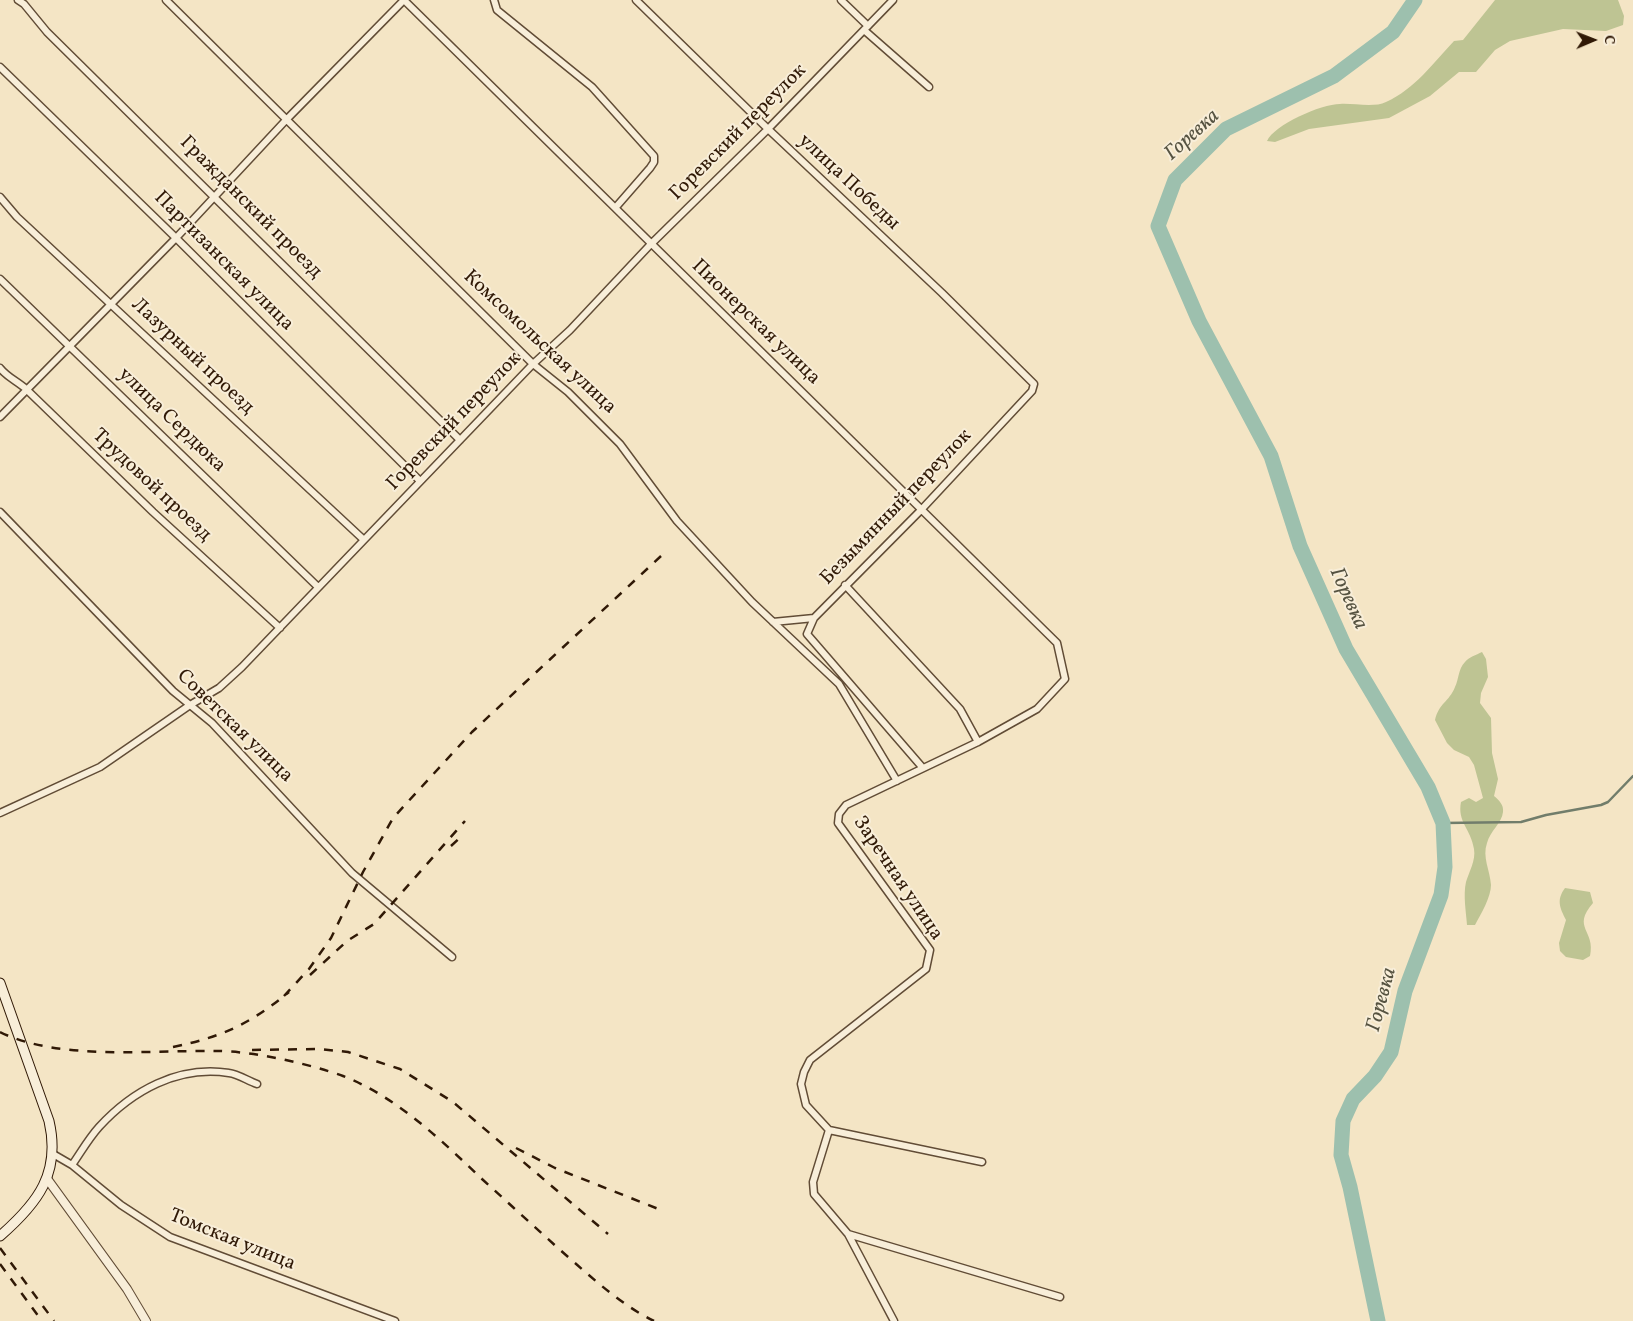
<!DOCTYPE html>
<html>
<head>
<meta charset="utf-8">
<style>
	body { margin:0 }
	#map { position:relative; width:1633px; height:1321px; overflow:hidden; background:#f4e5c5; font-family:Vollkorn,serif }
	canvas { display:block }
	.north { position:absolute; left:1568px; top:15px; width:50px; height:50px; -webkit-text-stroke:4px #f8eed9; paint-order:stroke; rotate:89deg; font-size:14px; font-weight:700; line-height:20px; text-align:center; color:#301906 }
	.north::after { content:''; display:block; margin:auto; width:18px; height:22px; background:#301906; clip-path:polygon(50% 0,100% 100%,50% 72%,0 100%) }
</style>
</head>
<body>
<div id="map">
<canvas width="1633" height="1321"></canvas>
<div class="north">С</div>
</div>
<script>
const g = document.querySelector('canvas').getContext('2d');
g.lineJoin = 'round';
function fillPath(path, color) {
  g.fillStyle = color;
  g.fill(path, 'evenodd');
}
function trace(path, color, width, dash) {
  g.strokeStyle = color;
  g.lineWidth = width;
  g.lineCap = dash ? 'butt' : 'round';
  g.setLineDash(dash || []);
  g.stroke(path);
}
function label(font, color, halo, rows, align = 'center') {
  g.font = font + ' Vollkorn,serif';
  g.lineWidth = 4;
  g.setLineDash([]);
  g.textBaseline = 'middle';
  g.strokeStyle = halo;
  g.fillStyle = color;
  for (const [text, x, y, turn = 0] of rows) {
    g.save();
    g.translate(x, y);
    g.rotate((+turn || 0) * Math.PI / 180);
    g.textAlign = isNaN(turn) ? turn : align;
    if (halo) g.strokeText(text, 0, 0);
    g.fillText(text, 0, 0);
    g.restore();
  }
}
fillPath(new Path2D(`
	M 1495,0 L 1618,0 L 1624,16 L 1623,25 L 1606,31 L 1563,29 L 1510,41 L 1495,50 L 1476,72 L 1459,72 L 1430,96 L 1389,118 L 1309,129 L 1275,142 L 1267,141 C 1274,125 1321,104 1340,104 C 1353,103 1374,108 1386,102 C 1415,89 1433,63 1454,41 L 1463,40 Z
	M 1482,652 L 1486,659 L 1488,677 L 1481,693 L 1480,703 L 1491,718 L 1492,753 L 1498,779 L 1494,796 C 1499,800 1504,805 1503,812 C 1502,823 1490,831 1487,843 C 1482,857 1490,870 1491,885 C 1491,897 1481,914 1475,925 L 1467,925 C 1466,912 1463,895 1466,882 C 1469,872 1476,860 1474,849 C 1471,829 1457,822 1461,802 L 1469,798 L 1476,802 L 1483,798 L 1474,765 L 1469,757 L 1454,750 L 1447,743 L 1435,720 C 1439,703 1449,702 1455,687 C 1459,679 1458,669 1465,662 C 1469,657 1476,655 1482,652 Z
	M 1565,888 L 1590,892 L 1593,903 C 1571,928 1596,930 1590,956 L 1583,960 L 1566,957 L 1560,951 L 1559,943 L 1566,920 C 1560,908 1556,900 1565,888 Z`), '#bec493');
trace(new Path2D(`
	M 1443,823 L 1521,822 L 1546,815 L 1601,805 L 1608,802 L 1633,776`), '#717d6b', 2.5);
trace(new Path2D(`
	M 1378,1321 L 1350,1187 L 1341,1155 L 1343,1121 L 1353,1099 L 1375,1076 L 1391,1052 L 1405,991 L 1441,895 L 1445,867 L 1443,823 L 1428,787 L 1346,649 L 1300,546 L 1271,456 L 1199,321 L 1158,226 L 1175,180 L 1226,129 L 1334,76 L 1393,32 L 1415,0`), '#9dc0ae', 15);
const minor = new Path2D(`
	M 18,0 L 24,4 L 47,32 L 460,440
	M 166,0 L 533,364 L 568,392 L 620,444 L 677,521 L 752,602 L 839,684 L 897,781
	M 404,0 L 1057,643 L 1065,679 L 1037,709 L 978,742 L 846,805 L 839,814 L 838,823 L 930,950 L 926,969 L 810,1060 L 804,1072 L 801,1084 L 806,1105 L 829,1130 L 982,1162
	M 494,0 L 497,10 L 592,87 L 654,156 L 654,162 L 650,168 L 616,207
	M 636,0 L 768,129 L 942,293 L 1034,384 L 1032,391 L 921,510 L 814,618 L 773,622
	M 841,0 L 868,26
	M 864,30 L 929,87
	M 0,67 L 176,238 L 420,481
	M 0,197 L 17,217 L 364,540
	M 0,279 L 318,587
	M 0,368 C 7,377 17,381 26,389 L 153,512 L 280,628
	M 0,417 L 176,238 L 286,120 L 404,0
	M 0,512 L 173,691 L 212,723 L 352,873 L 452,957
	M 845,585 L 960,709 L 978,742
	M 814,618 L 807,634 L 922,767
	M 0,813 L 100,767 L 190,705 L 219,688 L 242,667 L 533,364 L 570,330 L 650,245 L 768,129 L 893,0
	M 829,1130 L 813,1182 L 814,1194 L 848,1234 L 894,1321
	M 53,1154 L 72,1165 C 81,1152 89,1138 99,1127 C 132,1091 178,1065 229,1073 C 238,1074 248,1081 257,1084
	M 72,1165 L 121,1205 L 170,1237 L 395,1321
	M 848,1234 L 1060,1297`);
const tertiary = new Path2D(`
	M 48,1180 L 127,1289 L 146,1321`);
const secondary = new Path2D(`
	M 0,983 L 49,1121 C 61,1173 38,1203 0,1236`);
trace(minor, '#614c36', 9);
trace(tertiary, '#614c36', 10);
trace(secondary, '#301906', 11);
trace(minor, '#f8eed9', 6);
trace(tertiary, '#f8eed9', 8);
trace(secondary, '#f8eed9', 9);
trace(new Path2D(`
	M 451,846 L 464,834
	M 310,975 L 347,941 L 374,924 L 465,821
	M 284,996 L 309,969 L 331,938 L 363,872 L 393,818 L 472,732 L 661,556
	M 0,1032 C 58,1061 152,1050 217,1051 C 252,1051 310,1064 343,1076 C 397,1097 441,1140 482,1179 C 513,1207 543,1235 575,1263 C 599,1284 625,1307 654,1321
	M 173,1047 C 222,1037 250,1024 289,992
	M 252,1050 L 320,1049 L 348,1052 L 400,1069 L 453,1102 L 608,1234
	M 516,1148 L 555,1168 L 661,1210
	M 0,1248 L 54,1321
	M 0,1264 L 42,1321`), '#301906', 2.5, [9, 9]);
label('20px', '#301906', '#f8eed9', [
	["Горевский переулок",739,133,-45],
	["улица Победы",848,183,43],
	["Гражданский проезд",250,208,45],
	["Партизанская улица",223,262,45],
	["Пионерская улица",755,323,44],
	["Комсомольская улица",539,343,43],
	["Лазурный проезд",192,357,43],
	["улица Сердюка",171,421,44],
	["Горевский переулок",455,422,-46],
	["Трудовой проезд",151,486,43],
	["Безымянный переулок",897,508,-46],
	["Советская улица",234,727,44],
	["Заречная улица",897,879,56],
	["Томская улица",232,1241,22]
]);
label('italic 21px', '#565341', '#f8eed9', [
	["Горевка",1193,136,-42],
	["Горевка",1347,599,66],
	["Горевка",1383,1000,-75]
]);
</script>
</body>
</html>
